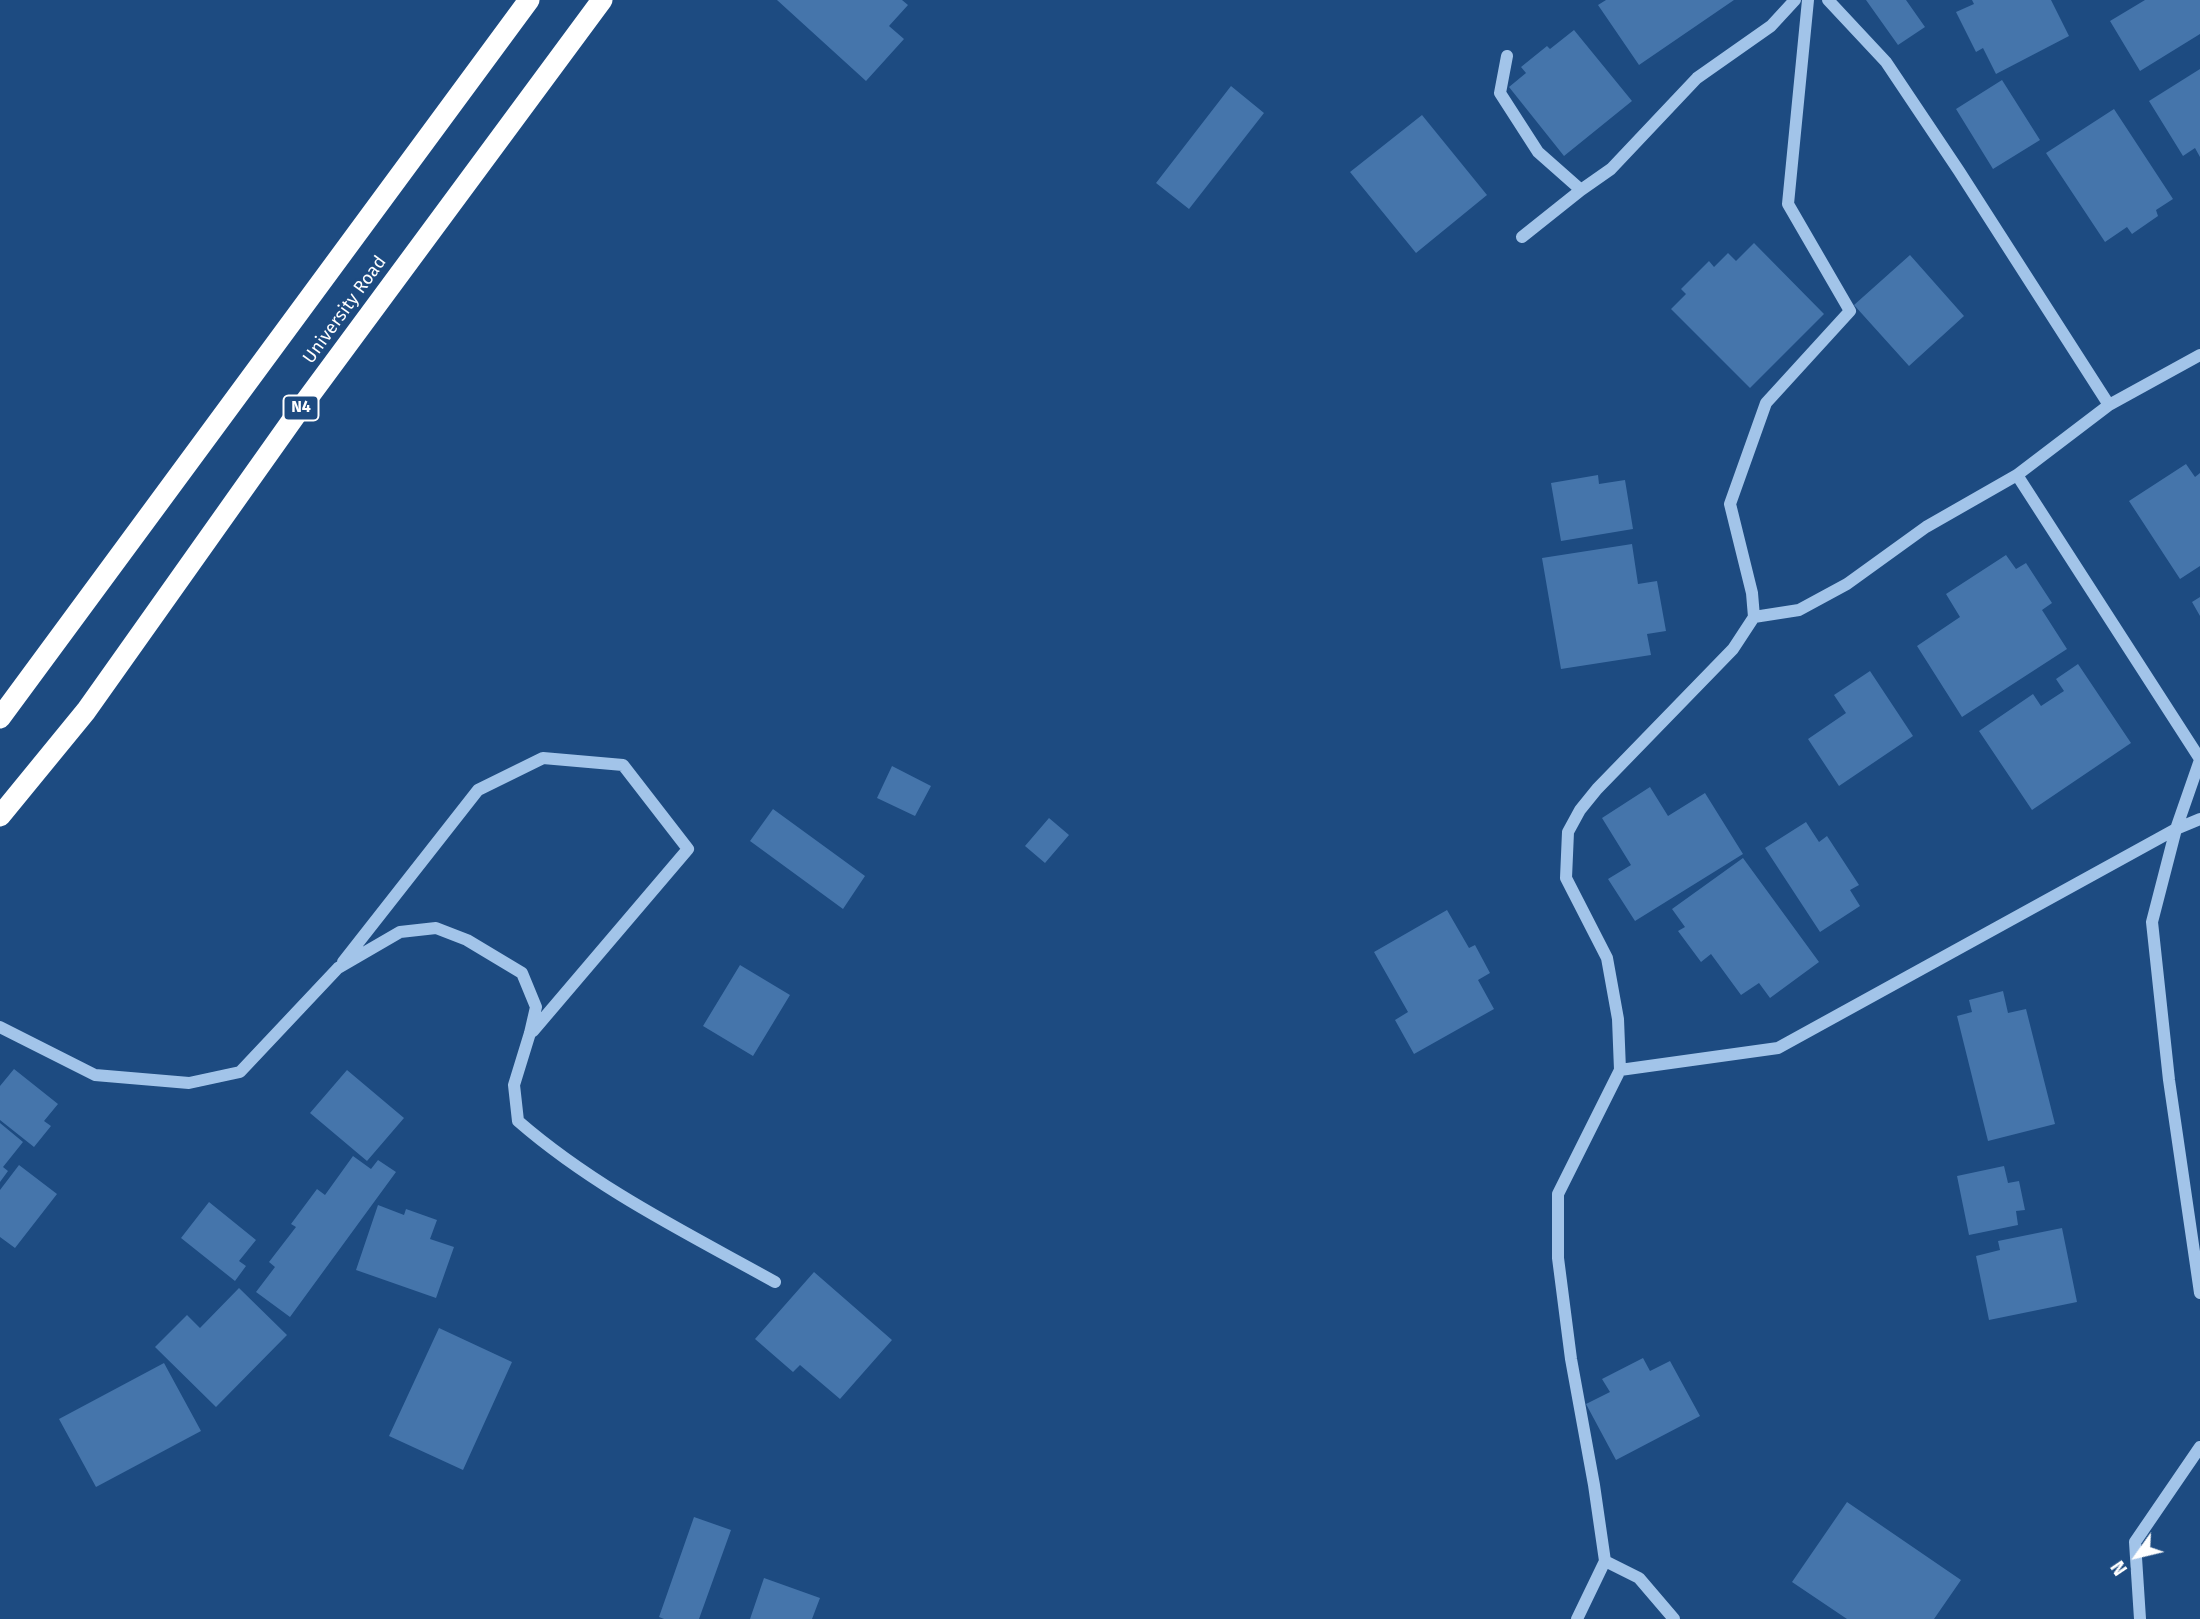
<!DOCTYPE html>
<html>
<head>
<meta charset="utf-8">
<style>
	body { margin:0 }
	#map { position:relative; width:2200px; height:1619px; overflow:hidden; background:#1d4b81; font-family:"Fira Sans",sans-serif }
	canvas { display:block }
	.north { position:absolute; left:2102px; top:1521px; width:70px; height:70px; -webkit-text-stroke:5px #1d4b81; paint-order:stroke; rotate:236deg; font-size:19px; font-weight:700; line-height:28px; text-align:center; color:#fff }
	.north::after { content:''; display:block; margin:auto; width:24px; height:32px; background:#fff; clip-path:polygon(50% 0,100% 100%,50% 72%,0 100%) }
</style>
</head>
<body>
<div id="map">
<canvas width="2200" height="1619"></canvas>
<div class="north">N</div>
</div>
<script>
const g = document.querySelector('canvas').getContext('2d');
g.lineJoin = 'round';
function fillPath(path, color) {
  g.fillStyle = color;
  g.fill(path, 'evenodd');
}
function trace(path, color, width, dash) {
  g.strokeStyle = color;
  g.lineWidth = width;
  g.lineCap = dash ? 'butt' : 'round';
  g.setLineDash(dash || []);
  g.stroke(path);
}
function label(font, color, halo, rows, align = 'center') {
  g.font = font + ' "Fira Sans",sans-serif';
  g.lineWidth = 6;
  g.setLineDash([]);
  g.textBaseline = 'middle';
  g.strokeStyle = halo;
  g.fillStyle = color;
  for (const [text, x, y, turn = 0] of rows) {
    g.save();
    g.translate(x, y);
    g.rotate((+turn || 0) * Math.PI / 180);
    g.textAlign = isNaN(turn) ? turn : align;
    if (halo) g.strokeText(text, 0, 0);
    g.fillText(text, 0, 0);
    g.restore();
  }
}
fillPath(new Path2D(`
	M 777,0 L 902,0 L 908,5 L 889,26 L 904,39 L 866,81 Z
	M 1606,0 L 1734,0 L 1639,65 L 1598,5 Z
	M 1866,0 L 1906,0 L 1925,27 L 1898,45 Z
	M 1972,0 L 2051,0 L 2069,36 L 1996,74 L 1983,48 L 1976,52 L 1956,12 L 1974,4 Z
	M 2145,0 L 2200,0 L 2200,34 L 2140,71 L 2110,21 Z
	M 1574,30 L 1632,101 L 1564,156 L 1509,87 L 1526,73 L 1521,67 L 1547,46 L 1550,49 Z
	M 2200,69 L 2200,157 L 2195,148 L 2183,156 L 2149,101 Z
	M 2002,80 L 2040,140 L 1993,169 L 1956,109 Z
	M 1231,86 L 1264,113 L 1189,209 L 1156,183 Z
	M 2114,109 L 2173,199 L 2156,210 L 2158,216 L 2132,234 L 2127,227 L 2105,242 L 2046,153 Z
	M 1422,115 L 1487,195 L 1416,253 L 1350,172 Z
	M 1754,243 L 1824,314 L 1750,388 L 1671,309 L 1686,294 L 1681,289 L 1709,261 L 1714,267 L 1728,253 L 1736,261 Z
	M 1910,255 L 1964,316 L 1909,366 L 1854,305 Z
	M 2186,464 L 2195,477 L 2200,473 L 2200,566 L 2180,579 L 2129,501 Z
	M 1598,475 L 1599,484 L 1625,480 L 1633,529 L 1561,541 L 1551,483 Z
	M 1632,544 L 1638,584 L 1657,581 L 1666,631 L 1647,634 L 1651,655 L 1561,669 L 1542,558 Z
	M 2006,555 L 2016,569 L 2026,563 L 2052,603 L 2042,610 L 2067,649 L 1962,717 L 1917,646 L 1960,617 L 1946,594 Z
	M 2200,597 L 2200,616 L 2192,602 Z
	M 2078,664 L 2131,743 L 2032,810 L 1979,731 L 2033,694 L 2041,706 L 2064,691 L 2056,679 Z
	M 1870,671 L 1913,736 L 1839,786 L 1808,739 L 1846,713 L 1834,695 Z
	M 892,766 L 931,786 L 915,816 L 877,798 Z
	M 1650,787 L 1668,816 L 1705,793 L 1743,854 L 1635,921 L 1608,879 L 1631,865 L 1602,818 Z
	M 773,809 L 865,876 L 843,909 L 750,841 Z
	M 1049,818 L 1069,835 L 1045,863 L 1025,846 Z
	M 1806,822 L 1819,842 L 1827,836 L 1859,885 L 1850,890 L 1860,906 L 1820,932 L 1765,848 Z
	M 1743,858 L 1819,962 L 1770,998 L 1759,983 L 1741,995 L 1711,954 L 1701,962 L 1678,931 L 1685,927 L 1672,909 Z
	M 1447,910 L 1469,948 L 1475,945 L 1490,973 L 1478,980 L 1494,1009 L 1414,1054 L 1395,1020 L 1408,1012 L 1374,952 Z
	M 740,965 L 790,995 L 753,1056 L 703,1026 Z
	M 2003,991 L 2008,1013 L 2026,1009 L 2055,1124 L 1988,1141 L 1957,1016 L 1972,1012 L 1969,1000 Z
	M 14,1069 L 58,1104 L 44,1121 L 51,1126 L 34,1147 L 0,1120 L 0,1086 Z
	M 347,1070 L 404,1118 L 367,1161 L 310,1113 Z
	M 0,1123 L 23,1142 L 3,1167 L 8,1171 L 0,1182 Z
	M 353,1156 L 371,1169 L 378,1160 L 396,1172 L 290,1317 L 256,1292 L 275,1267 L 269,1262 L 296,1227 L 291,1224 L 317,1189 L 325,1195 Z
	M 19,1165 L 57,1194 L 15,1248 L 0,1237 L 0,1190 Z
	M 2004,1166 L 2008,1183 L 2019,1181 L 2025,1210 L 2016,1211 L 2018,1225 L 1969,1235 L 1957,1176 Z
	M 209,1202 L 256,1240 L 239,1261 L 246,1266 L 235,1281 L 181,1238 Z
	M 378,1205 L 404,1215 L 406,1209 L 437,1220 L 430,1239 L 454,1247 L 436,1298 L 356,1270 Z
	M 2062,1228 L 2077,1302 L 1989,1320 L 1976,1256 L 2000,1250 L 1998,1241 Z
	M 814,1272 L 892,1340 L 840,1399 L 800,1365 L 793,1372 L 755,1339 Z
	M 239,1288 L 287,1335 L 216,1407 L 155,1347 L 187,1315 L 200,1328 Z
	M 439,1328 L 512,1362 L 463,1470 L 389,1436 Z
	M 1643,1358 L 1650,1371 L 1670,1361 L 1700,1416 L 1616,1460 L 1586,1404 L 1610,1392 L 1602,1379 Z
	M 164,1363 L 201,1431 L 96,1487 L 59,1419 Z
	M 1847,1502 L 1961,1580 L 1934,1619 L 1847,1619 L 1792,1582 Z
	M 694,1517 L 731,1530 L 699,1619 L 664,1619 L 659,1617 Z
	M 764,1578 L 820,1598 L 812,1619 L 750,1619 Z`), '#4575ab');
trace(new Path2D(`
	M 1828,0 L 1886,62 L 1959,171 L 2109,405 L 2200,355
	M 1507,56 L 1500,93 L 1538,152 L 1581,190
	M 1522,237 L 1581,190 L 1611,169 L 1697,78 L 1771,26 L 1795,0
	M 2017,475 L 2200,759
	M 1754,617 L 1799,610 L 1847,584 L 1926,527 L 2017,475 L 2109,405
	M 2200,819 L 2176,829 L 2152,922 L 2169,1080 L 2200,1293
	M 343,962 L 478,790 L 543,758 L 623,765 L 688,849 L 533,1031
	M 0,1027 L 95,1075 L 189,1083 L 240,1072 L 338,968 L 400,932 L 436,928 L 467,940 L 522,973 L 536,1007 L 530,1033 L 514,1085 L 518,1121 C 595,1188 687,1233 775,1282
	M 1620,1070 L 1778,1048 L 2176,829 L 2200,760
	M 1577,1619 L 1605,1561
	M 1674,1619 L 1639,1578 L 1605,1561 L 1594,1485 L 1571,1359 L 1558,1258 L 1558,1194 L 1620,1070 L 1618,1019 L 1607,958 L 1566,878 L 1568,832 L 1580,810 L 1597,789 L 1733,649 L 1754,617 L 1752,593 L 1730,504 L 1766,403 L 1850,311 L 1788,204 L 1808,0
	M 2140,1619 L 2135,1542 L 2200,1447`), '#a2c4e9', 12);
trace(new Path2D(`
	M 0,718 L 529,0
	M 0,816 L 86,711 L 305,402 L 602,0`), '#fff', 21);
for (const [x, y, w] of [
	[301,408,35]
]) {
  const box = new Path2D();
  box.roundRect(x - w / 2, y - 12.5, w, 25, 5);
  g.fillStyle = '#1d4b81';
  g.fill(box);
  trace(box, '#fff', 2);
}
label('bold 16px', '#fff', null, [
	["N4",301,408]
]);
label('18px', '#fff', '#1d4b81', [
	["University Road",345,310,-54]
]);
</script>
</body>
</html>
